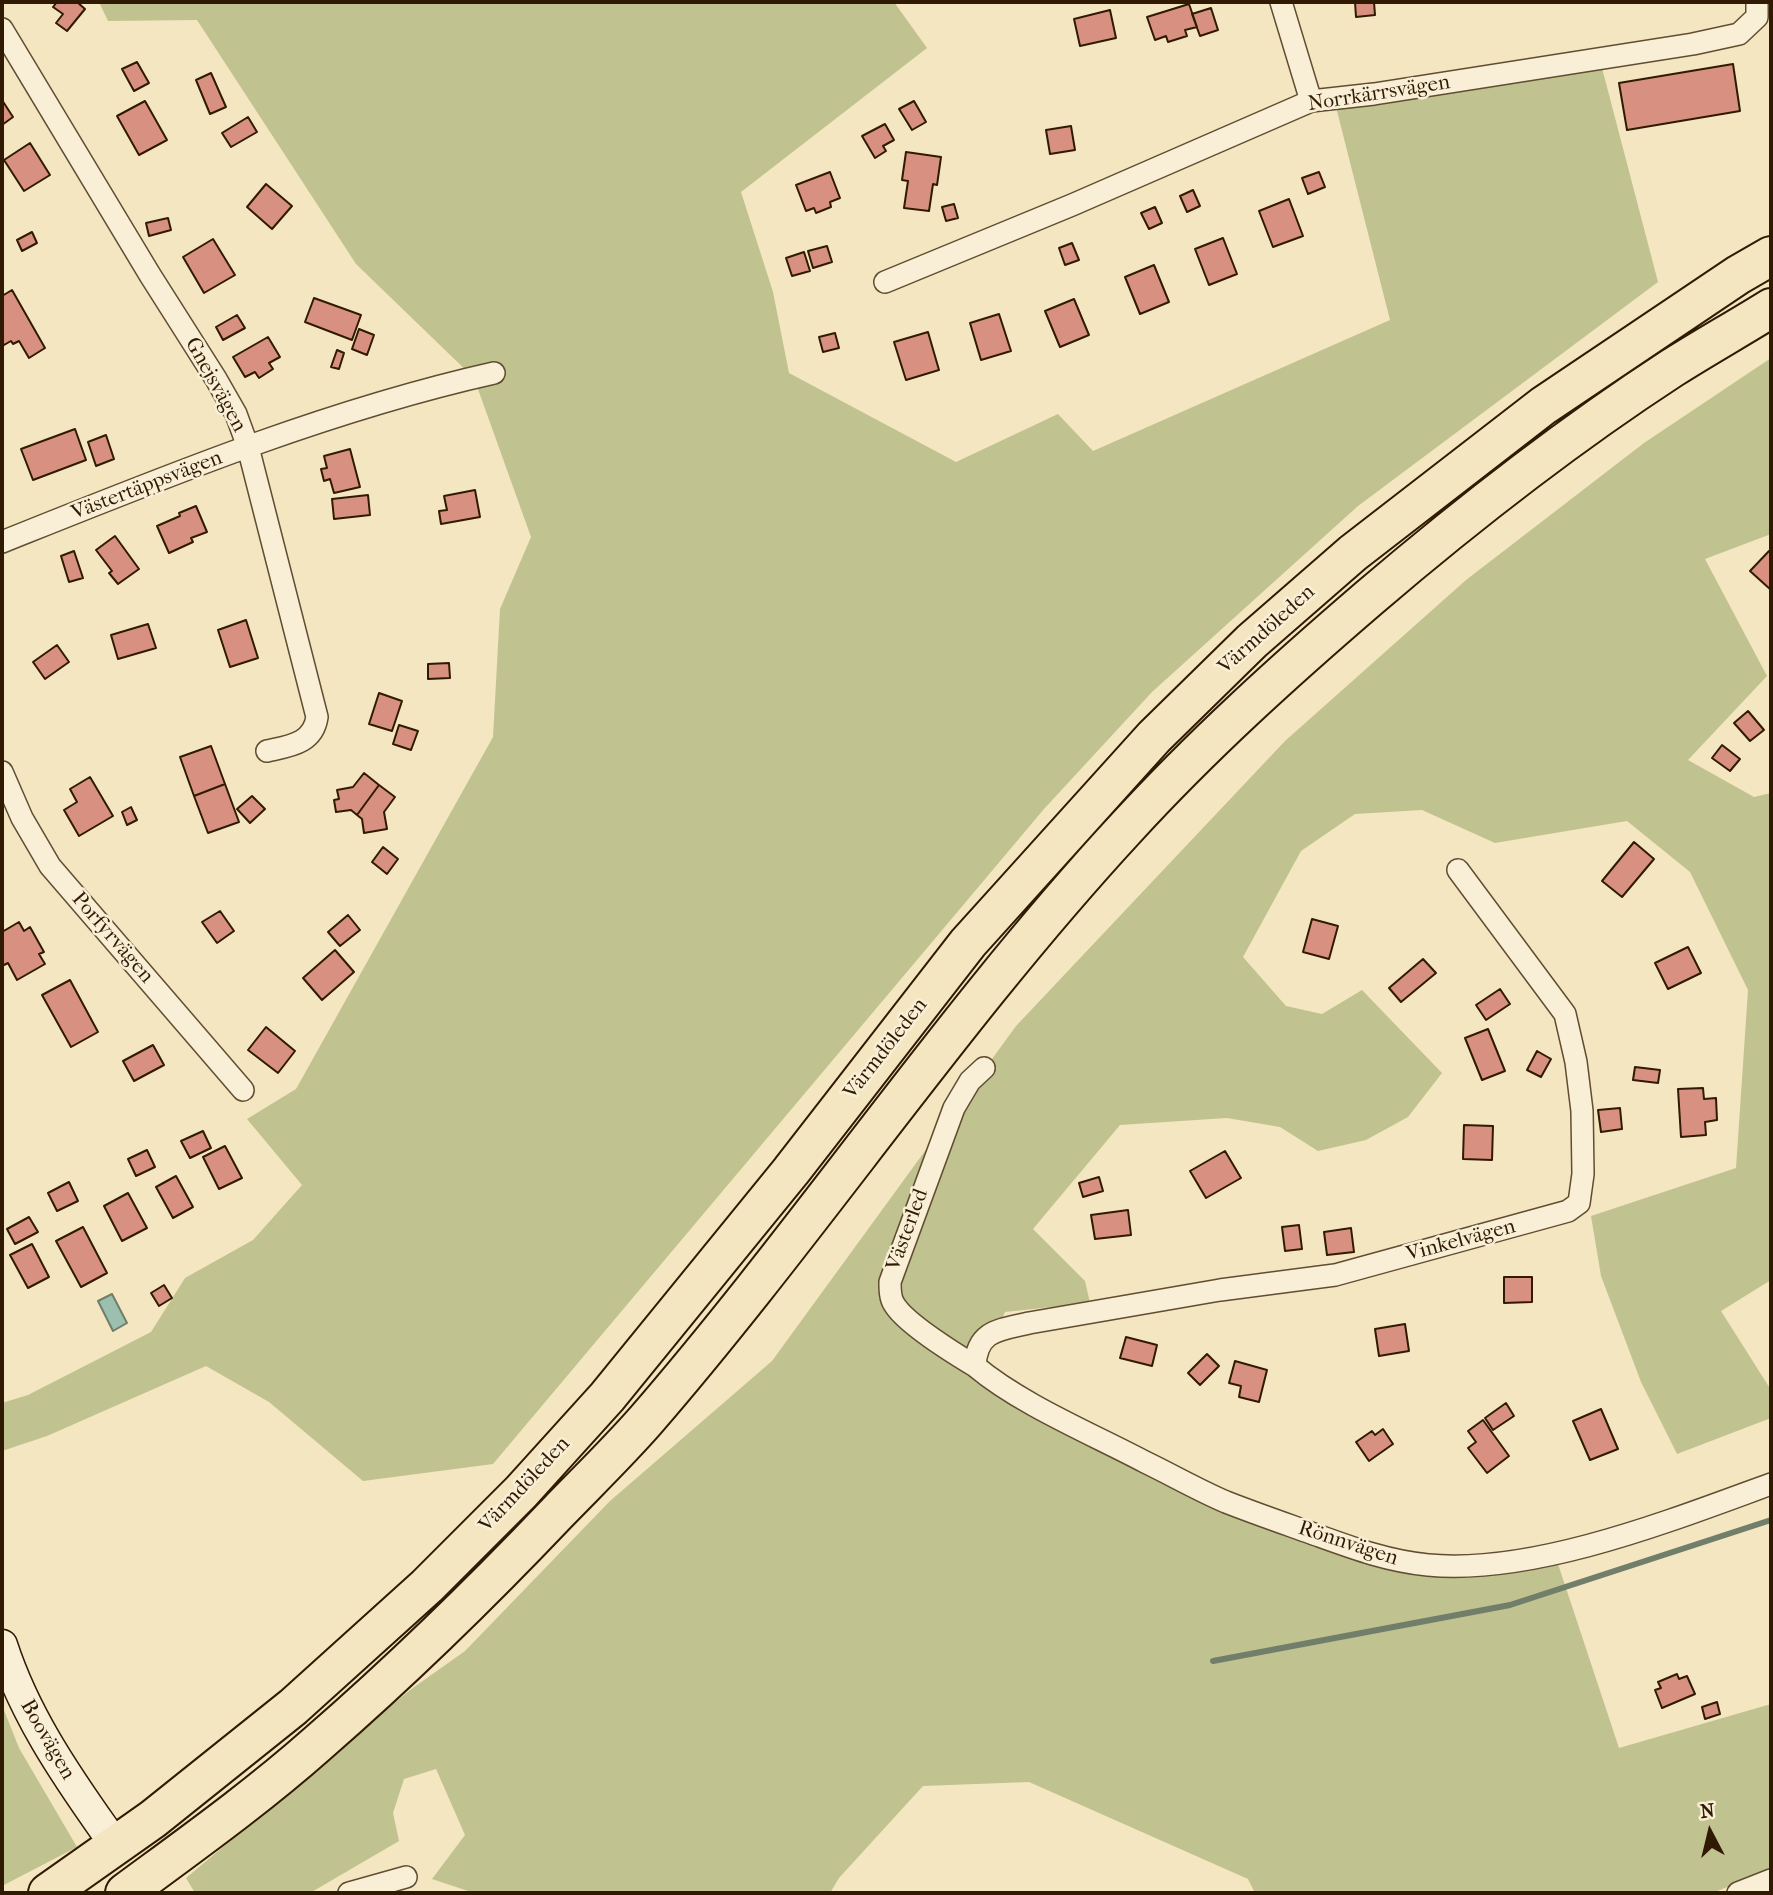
<!DOCTYPE html>
<html>
<head>
<meta charset="utf-8">
<style>
	body { margin:0 }
	#map { position:relative; width:1773px; height:1895px; overflow:hidden; background:#f4e6c0; font-family:"IM FELL French Canon",serif }
	canvas { display:block }
	.frame { position:absolute; inset:0; border:4px solid #301a03; pointer-events:none }
	.north { position:absolute; left:1675px; top:1797px; width:70px; height:70px; -webkit-text-stroke:5px #f8efd6; paint-order:stroke; rotate:353deg; font-size:19px; font-weight:700; line-height:28px; text-align:center; color:#301a03 }
	.north::after { content:''; display:block; margin:auto; width:24px; height:32px; background:#301a03; clip-path:polygon(50% 0,100% 100%,50% 72%,0 100%) }
</style>
</head>
<body>
<div id="map">
<canvas width="1773" height="1895"></canvas>
<div class="frame"></div>
<div class="north">N</div>
</div>
<script>
const g = document.querySelector('canvas').getContext('2d');
g.lineJoin = 'round';
function fillPath(path, color) {
  g.fillStyle = color;
  g.fill(path, 'evenodd');
}
function trace(path, color, width, dash) {
  g.strokeStyle = color;
  g.lineWidth = width;
  g.lineCap = dash ? 'butt' : 'round';
  g.setLineDash(dash || []);
  g.stroke(path);
}
function label(font, color, halo, rows, align = 'center') {
  g.font = font + ' "IM FELL French Canon",serif';
  g.lineWidth = 5;
  g.setLineDash([]);
  g.textBaseline = 'middle';
  g.strokeStyle = halo;
  g.fillStyle = color;
  for (const [text, x, y, turn = 0] of rows) {
    g.save();
    g.translate(x, y);
    g.rotate((+turn || 0) * Math.PI / 180);
    g.textAlign = isNaN(turn) ? turn : align;
    if (halo) g.strokeText(text, 0, 0);
    g.fillText(text, 0, 0);
    g.restore();
  }
}
fillPath(new Path2D(`
	M 99,2 L 894,2 L 927,48 L 741,192 L 773,292 L 789,373 L 956,462 L 1058,414 L 1093,451 L 1390,320 L 1336,107 L 1602,68 L 1658,282 L 1358,506 L 1152,692 L 1044,809 L 493,1464 L 363,1481 L 269,1402 L 206,1366 L 47,1436 L 2,1451 L 2,1403 L 28,1395 L 151,1332 L 185,1278 L 253,1240 L 302,1185 L 247,1119 L 296,1089 L 493,737 L 500,609 L 531,537 L 474,378 L 356,264 L 197,20 L 108,21 Z
	M 1771,358 L 1771,534 L 1705,559 L 1767,676 L 1688,760 L 1754,797 L 1771,793 L 1771,1280 L 1721,1311 L 1771,1390 L 1771,1418 L 1677,1454 L 1641,1382 L 1601,1276 L 1591,1216 L 1736,1168 L 1748,990 L 1690,872 L 1627,821 L 1495,843 L 1422,810 L 1355,814 L 1301,851 L 1243,957 L 1286,1006 L 1322,1014 L 1362,990 L 1442,1073 L 1408,1117 L 1366,1140 L 1318,1151 L 1280,1127 L 1227,1118 L 1120,1125 L 1033,1229 L 1085,1281 L 1090,1303 L 1005,1312 L 975,1382 L 1191,1494 L 1365,1563 L 1444,1578 L 1558,1564 L 1619,1748 L 1771,1704 L 1771,1870 L 1712,1893 L 1255,1893 L 1248,1879 L 1029,1782 L 923,1786 L 839,1878 L 830,1893 L 474,1893 L 432,1879 L 465,1835 L 436,1769 L 404,1779 L 393,1813 L 399,1841 L 310,1893 L 195,1893 L 186,1878 L 410,1690 L 465,1651 L 610,1501 L 772,1361 L 1016,1026 L 1285,741 L 1466,580 L 1644,443 Z
	M 2,1705 L 19,1748 L 77,1847 L 2,1886 Z`), '#c0c38f');
const water = new Path2D(`
	M 112,1294 L 127,1323 L 113,1331 L 98,1301 Z`);
fillPath(water, '#9cc0af');
trace(water, '#717e6a', 2);
trace(new Path2D(`
	M 1213,1661 L 1510,1605 L 1771,1520`), '#717e6a', 6);
const building = new Path2D(`
	M 57,2 L 77,2 L 85,9 L 67,31 L 56,23 L 63,14 L 53,7 Z
	M 1355,2 L 1374,2 L 1375,15 L 1356,17 Z
	M 1189,4 L 1197,27 L 1185,30 L 1187,36 L 1168,42 L 1166,36 L 1155,40 L 1147,17 Z
	M 1211,8 L 1218,30 L 1200,36 L 1192,14 Z
	M 1110,10 L 1116,38 L 1080,46 L 1074,19 Z
	M 137,62 L 149,83 L 134,91 L 122,69 Z
	M 1733,64 L 1740,111 L 1627,130 L 1619,83 Z
	M 211,73 L 226,107 L 210,114 L 196,80 Z
	M 2,100 L 13,117 L 2,125 Z
	M 145,101 L 167,140 L 139,155 L 117,116 Z
	M 914,101 L 926,122 L 912,130 L 899,109 Z
	M 248,117 L 257,132 L 231,147 L 222,133 Z
	M 885,124 L 894,140 L 883,146 L 886,151 L 875,158 L 862,136 Z
	M 1071,126 L 1075,150 L 1050,154 L 1046,130 Z
	M 30,143 L 50,175 L 24,191 L 4,160 Z
	M 906,152 L 941,157 L 937,185 L 933,184 L 929,211 L 904,208 L 908,181 L 902,180 Z
	M 830,172 L 840,198 L 830,202 L 831,207 L 816,213 L 814,208 L 806,211 L 796,185 Z
	M 1319,172 L 1325,187 L 1308,194 L 1302,178 Z
	M 266,184 L 292,206 L 272,229 L 247,207 Z
	M 1193,190 L 1200,206 L 1187,212 L 1180,196 Z
	M 1289,199 L 1303,236 L 1273,247 L 1259,211 Z
	M 954,204 L 958,218 L 946,221 L 942,207 Z
	M 1155,207 L 1162,223 L 1149,229 L 1141,213 Z
	M 168,218 L 171,230 L 149,236 L 146,223 Z
	M 32,232 L 37,243 L 22,251 L 17,240 Z
	M 1223,238 L 1237,274 L 1209,285 L 1195,249 Z
	M 213,239 L 235,275 L 204,293 L 183,257 Z
	M 1072,243 L 1079,260 L 1065,265 L 1059,248 Z
	M 827,246 L 832,262 L 813,268 L 808,251 Z
	M 804,252 L 810,271 L 792,276 L 786,258 Z
	M 1154,265 L 1169,302 L 1140,314 L 1125,277 Z
	M 12,290 L 45,348 L 29,358 L 19,341 L 13,344 L 11,341 L 4,345 L 2,342 L 2,296 Z
	M 314,298 L 361,315 L 352,340 L 305,322 Z
	M 1074,299 L 1089,335 L 1060,347 L 1045,311 Z
	M 999,314 L 1011,351 L 981,360 L 970,323 Z
	M 237,315 L 245,328 L 223,340 L 216,327 Z
	M 359,329 L 374,335 L 367,355 L 352,349 Z
	M 928,332 L 939,370 L 906,380 L 894,342 Z
	M 835,333 L 839,348 L 823,352 L 819,337 Z
	M 268,337 L 280,357 L 269,363 L 273,369 L 259,378 L 255,372 L 245,377 L 233,357 Z
	M 337,350 L 344,353 L 339,369 L 331,367 Z
	M 75,429 L 86,460 L 33,480 L 21,449 Z
	M 106,435 L 114,459 L 96,466 L 88,442 Z
	M 350,449 L 360,487 L 334,493 L 330,479 L 324,481 L 321,469 L 327,468 L 324,456 Z
	M 475,490 L 480,517 L 441,524 L 439,511 L 447,510 L 444,496 Z
	M 368,495 L 370,515 L 334,519 L 332,499 Z
	M 196,506 L 207,532 L 191,538 L 193,542 L 169,553 L 157,526 L 180,516 L 179,513 Z
	M 115,536 L 139,569 L 118,584 L 109,573 L 112,571 L 96,550 Z
	M 74,551 L 83,578 L 69,582 L 61,556 Z
	M 1769,551 L 1771,553 L 1771,590 L 1750,571 Z
	M 246,620 L 258,658 L 230,667 L 218,630 Z
	M 148,624 L 156,648 L 118,659 L 111,635 Z
	M 57,645 L 69,662 L 45,679 L 33,662 Z
	M 449,663 L 450,678 L 428,679 L 428,664 Z
	M 379,693 L 402,701 L 392,731 L 369,724 Z
	M 1748,711 L 1764,730 L 1750,741 L 1734,723 Z
	M 399,725 L 418,731 L 411,750 L 393,744 Z
	M 1722,745 L 1740,759 L 1730,771 L 1712,758 Z
	M 211,746 L 225,784 L 194,796 L 180,757 Z
	M 364,773 L 379,785 L 357,815 L 351,810 L 336,812 L 334,800 L 339,799 L 337,790 L 353,787 Z
	M 90,777 L 113,816 L 79,836 L 64,810 L 77,802 L 70,789 Z
	M 225,784 L 239,822 L 208,833 L 194,796 Z
	M 379,785 L 395,797 L 384,812 L 387,829 L 364,833 L 362,819 L 357,815 Z
	M 252,796 L 265,809 L 250,823 L 237,809 Z
	M 131,807 L 137,820 L 127,825 L 122,812 Z
	M 1634,842 L 1654,859 L 1622,897 L 1602,881 Z
	M 383,847 L 398,859 L 387,874 L 372,862 Z
	M 220,911 L 234,931 L 217,943 L 202,922 Z
	M 348,915 L 360,930 L 340,946 L 328,932 Z
	M 1312,919 L 1338,926 L 1329,959 L 1303,952 Z
	M 19,922 L 24,931 L 30,927 L 44,952 L 39,954 L 45,964 L 17,980 L 8,963 L 2,966 L 2,932 Z
	M 1688,947 L 1701,973 L 1668,989 L 1655,963 Z
	M 335,950 L 354,972 L 322,1000 L 303,978 Z
	M 1423,959 L 1436,973 L 1401,1002 L 1389,988 Z
	M 70,980 L 98,1032 L 71,1047 L 42,995 Z
	M 1500,989 L 1510,1004 L 1486,1020 L 1476,1005 Z
	M 266,1027 L 295,1051 L 278,1073 L 248,1050 Z
	M 1488,1029 L 1505,1071 L 1482,1080 L 1465,1038 Z
	M 153,1045 L 164,1065 L 134,1081 L 123,1061 Z
	M 1537,1051 L 1551,1059 L 1541,1077 L 1527,1070 Z
	M 1635,1067 L 1660,1070 L 1658,1083 L 1633,1080 Z
	M 1703,1088 L 1704,1099 L 1716,1098 L 1717,1120 L 1705,1122 L 1706,1135 L 1681,1137 L 1678,1089 Z
	M 1620,1108 L 1622,1129 L 1601,1132 L 1598,1110 Z
	M 1464,1125 L 1493,1126 L 1492,1160 L 1463,1159 Z
	M 203,1131 L 211,1148 L 190,1158 L 181,1141 Z
	M 225,1146 L 242,1178 L 219,1189 L 203,1157 Z
	M 147,1150 L 155,1167 L 136,1176 L 128,1159 Z
	M 1225,1151 L 1241,1178 L 1206,1198 L 1190,1171 Z
	M 176,1176 L 193,1207 L 173,1218 L 156,1187 Z
	M 1099,1177 L 1103,1191 L 1083,1197 L 1079,1183 Z
	M 69,1182 L 78,1201 L 57,1211 L 48,1193 Z
	M 128,1193 L 147,1228 L 122,1241 L 104,1206 Z
	M 1128,1210 L 1131,1235 L 1095,1239 L 1091,1215 Z
	M 29,1217 L 38,1232 L 15,1244 L 7,1229 Z
	M 1299,1225 L 1302,1249 L 1285,1251 L 1282,1227 Z
	M 83,1227 L 107,1273 L 81,1287 L 56,1241 Z
	M 1351,1228 L 1354,1252 L 1327,1255 L 1324,1232 Z
	M 32,1244 L 49,1277 L 28,1288 L 10,1255 Z
	M 1504,1277 L 1532,1277 L 1532,1302 L 1504,1303 Z
	M 164,1285 L 172,1298 L 159,1306 L 151,1293 Z
	M 1405,1324 L 1409,1351 L 1379,1356 L 1375,1329 Z
	M 1126,1337 L 1157,1345 L 1152,1366 L 1120,1358 Z
	M 1207,1354 L 1219,1366 L 1200,1385 L 1188,1373 Z
	M 1235,1361 L 1267,1370 L 1259,1402 L 1239,1397 L 1241,1386 L 1229,1383 Z
	M 1506,1403 L 1514,1416 L 1493,1430 L 1485,1418 Z
	M 1601,1409 L 1618,1449 L 1590,1460 L 1573,1421 Z
	M 1483,1420 L 1509,1456 L 1487,1473 L 1468,1448 L 1476,1442 L 1468,1431 Z
	M 1383,1429 L 1393,1444 L 1369,1461 L 1356,1442 L 1372,1431 L 1375,1435 Z
	M 1677,1674 L 1679,1679 L 1687,1676 L 1695,1694 L 1662,1708 L 1655,1690 L 1661,1688 L 1658,1682 Z
	M 1717,1702 L 1720,1714 L 1705,1719 L 1702,1707 Z`);
fillPath(building, '#d89181');
trace(building, '#301a03', 2);
const street = new Path2D(`
	M 1281,2 L 1311,101
	M 2,29 L 150,275 L 216,379 L 236,414 L 248,447 L 317,717 C 313,744 289,746 267,751
	M 885,282 L 1072,205 L 1311,101 L 1374,94 L 1693,44 L 1739,34 L 1757,17 L 1757,2
	M 2,542 C 162,478 325,411 494,373
	M 2,772 L 22,818 L 50,866 L 243,1090
	M 1458,870 L 1565,1014 L 1576,1062 L 1582,1111 L 1583,1174 L 1579,1203 L 1568,1211 L 1335,1275 L 1220,1290 L 1029,1323 C 999,1330 977,1330 975,1366 C 1020,1404 1092,1434 1145,1462 C 1172,1475 1198,1490 1226,1502 C 1254,1513 1283,1523 1311,1533 C 1350,1547 1386,1561 1428,1565 C 1534,1575 1672,1520 1771,1484
	M 975,1366 C 955,1354 905,1323 894,1304 C 890,1298 890,1289 890,1282 L 954,1108 L 970,1081 L 984,1068
	M 349,1893 L 406,1877
	M 1738,1893 L 1771,1880`);
const secondary = new Path2D(`
	M 2,1645 C 24,1713 63,1771 104,1829`);
const highway = new Path2D(`
	M 48,1893 L 153,1819 L 293,1707 L 427,1586 L 521,1492 L 607,1397 L 791,1171 L 968,943 L 1154,737 L 1252,641 L 1353,553 L 1543,406 L 1738,275 L 1771,256
	M 125,1893 C 190,1845 256,1798 317,1744 C 401,1671 481,1593 558,1512 C 587,1482 618,1452 646,1420 C 812,1228 953,1015 1126,828 C 1201,746 1284,671 1369,598 C 1465,516 1566,437 1672,368 C 1705,347 1739,328 1771,308`);
trace(street, '#614d32', 24);
trace(secondary, '#301a03', 33);
trace(highway, '#301a03', 42);
trace(street, '#f8efd6', 21);
trace(secondary, '#f8efd6', 30);
trace(highway, '#f4e6c0', 38);
label('21px', '#301a03', '#f8efd6', [
	["Norrkärrsvägen",1379,94,-9],
	["Gnejsvägen",215,385,61],
	["Västertäppsvägen",147,486,-21],
	["Värmdöleden",1267,630,-42],
	["Porfyrvägen",112,938,49],
	["Värmdöleden",886,1049,-52],
	["Västerled",908,1230,-70],
	["Vinkelvägen",1461,1241,-15],
	["Värmdöleden",525,1485,-47],
	["Rönnvägen",1348,1544,18],
	["Boovägen",47,1740,60]
]);
</script>
</body>
</html>
